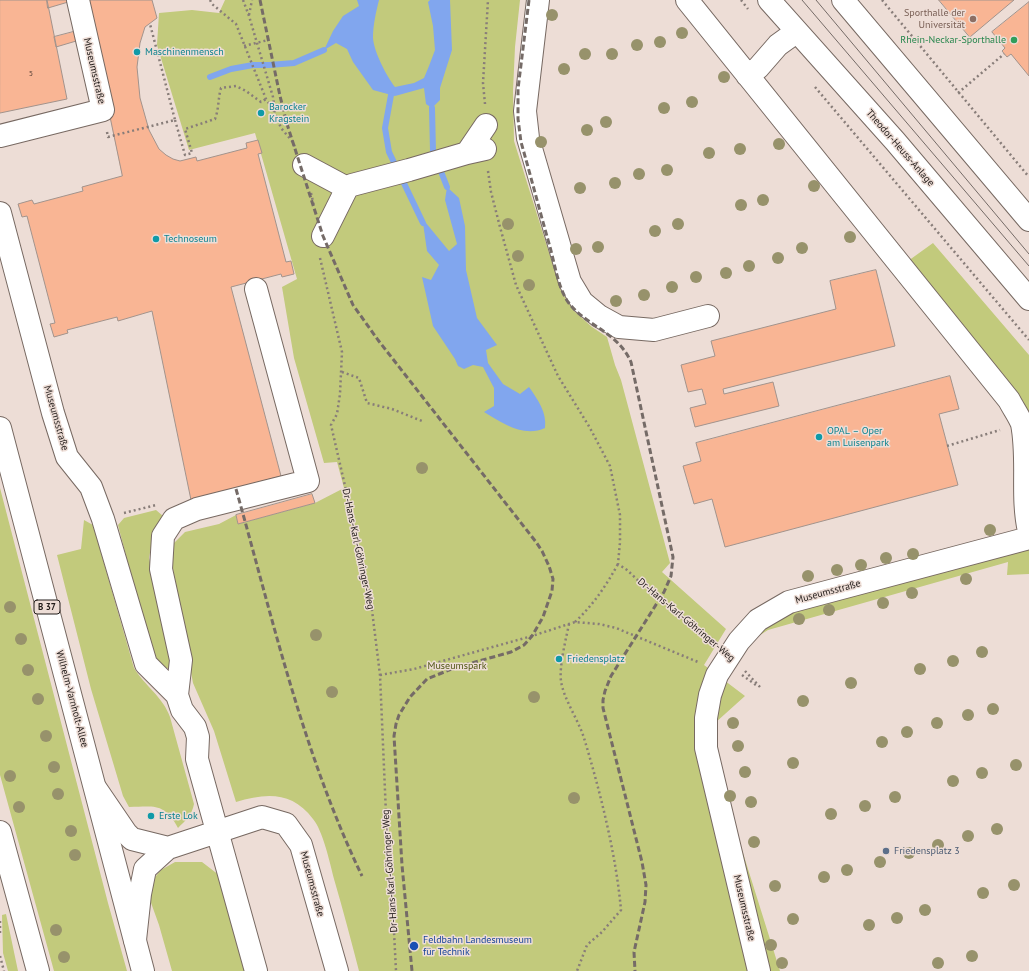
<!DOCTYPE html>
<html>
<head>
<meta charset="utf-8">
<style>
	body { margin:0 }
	canvas { display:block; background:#edddd6 }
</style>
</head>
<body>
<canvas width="1029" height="971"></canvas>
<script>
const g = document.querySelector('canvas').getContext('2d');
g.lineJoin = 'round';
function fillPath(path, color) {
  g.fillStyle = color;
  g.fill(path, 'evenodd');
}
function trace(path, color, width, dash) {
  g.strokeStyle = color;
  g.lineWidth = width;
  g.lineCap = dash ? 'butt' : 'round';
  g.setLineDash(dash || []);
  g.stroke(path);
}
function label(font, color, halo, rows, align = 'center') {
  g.font = font + ' "PT Sans",sans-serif';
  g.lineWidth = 3;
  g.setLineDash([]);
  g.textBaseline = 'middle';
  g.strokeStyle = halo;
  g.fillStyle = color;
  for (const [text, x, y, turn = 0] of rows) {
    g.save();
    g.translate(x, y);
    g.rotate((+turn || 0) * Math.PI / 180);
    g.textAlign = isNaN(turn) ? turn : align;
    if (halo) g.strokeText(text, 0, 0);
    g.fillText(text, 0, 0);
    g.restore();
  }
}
fillPath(new Path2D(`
	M 225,0 L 520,0 L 515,47 L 513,91 L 514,141 L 561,291 L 573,310 L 592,327 L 607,337 L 615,365 L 621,380 L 670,563 L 662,572 L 726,629 L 704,665 L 745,696 L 705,732 L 780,971 L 359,971 C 351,940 343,910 334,879 C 330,863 323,831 313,819 C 292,791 266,793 236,802 L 214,731 L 193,683 L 175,586 L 172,559 L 174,543 L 185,532 L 219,524 L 236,515 L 238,524 L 315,503 L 344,488 L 337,462 L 324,463 L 294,358 L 282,287 L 297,279 L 255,133 L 189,150 L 157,45 L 159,13 L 192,10 L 219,13 Z
	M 933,243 L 1029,355 L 1029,419 L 908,261 Z
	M 0,488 L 108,903 L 127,971 L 54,971 L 0,775 Z
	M 156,510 L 163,516 L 153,536 L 149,558 L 170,643 L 173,667 L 159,670 L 150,648 L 118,525 L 124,518 Z
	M 84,520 L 93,525 L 134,668 C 145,686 163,697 170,717 L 194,804 C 192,815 186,820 178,828 C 164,802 154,807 129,807 L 123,796 L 91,689 L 57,555 L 81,549 Z
	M 1029,544 L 1029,574 L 1007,575 L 1008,562 L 768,630 L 746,644 L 744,643 L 792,607 Z
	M 175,862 L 202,862 L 215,872 L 233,884 L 257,971 L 207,971 L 196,935 L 207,971 L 172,971 L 159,925 L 150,900 L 150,883 L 161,870 Z
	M 6,914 L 18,971 L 8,971 L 3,953 L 2,915 Z`), '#c2ca7c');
fillPath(new Path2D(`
	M 357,0 L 379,0 C 376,12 373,25 373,38 C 374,52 386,75 395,87 L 414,83 L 424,78 L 429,66 L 435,50 L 433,26 L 428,2 L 430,0 L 450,0 L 452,50 L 440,88 L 440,100 L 432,108 L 426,104 L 424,88 L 395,96 L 373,90 L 353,62 L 347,49 L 336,43 L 324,50 L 333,31 L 343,16 L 359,6 Z
	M 447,187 L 459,198 L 465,226 L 466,270 L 477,318 L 497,345 L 486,350 L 488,363 L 503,384 L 520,394 L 529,387 C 538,400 547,412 545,428 C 524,438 502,423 484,412 L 494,406 L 494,388 L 483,367 L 473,365 L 464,369 L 458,366 L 455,359 L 433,326 L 422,277 L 431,280 L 439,265 L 427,251 L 423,223 L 426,223 L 449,251 L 457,244 L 445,200 Z`), '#81a6ee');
trace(new Path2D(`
	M 210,77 L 231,69 L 253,65 L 269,65 L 294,63 L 324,50
	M 391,95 L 385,128 L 389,152 L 423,223
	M 432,108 L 433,151 L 447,187`), '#81a6ee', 6);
const building = new Path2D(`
	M 0,0 L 47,0 L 67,99 L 0,113 Z
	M 47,0 L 75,0 L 48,8 Z
	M 86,0 L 152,0 L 157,18 L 145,27 L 140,43 L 137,67 L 140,98 L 149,130 L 159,149 L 166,155 L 173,159 L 180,161 L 196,157 L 197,161 L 247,148 L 246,143 L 258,140 L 262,153 L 258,154 L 286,262 L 291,261 L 294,274 L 282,277 L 281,274 L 231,287 L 281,476 L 191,500 L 152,311 L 118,321 L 117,317 L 67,330 L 68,333 L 54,337 L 50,324 L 55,323 L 27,216 L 22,217 L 18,204 L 32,200 L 34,204 L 83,191 L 82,187 L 122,176 Z
	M 939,0 L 1014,0 L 970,37 Z
	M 1029,2 L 1029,76 L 1011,54 L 1007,57 L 1002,51 L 1005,48 L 992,32 Z
	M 92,27 L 93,36 L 56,47 L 54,37 Z
	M 876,270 L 895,346 L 723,389 L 724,394 L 773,382 L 779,406 L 695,427 L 690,408 L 706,404 L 702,389 L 688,392 L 681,365 L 715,356 L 711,341 L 836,309 L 830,281 Z
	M 950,376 L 959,409 L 939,414 L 958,485 L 725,547 L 712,499 L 694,504 L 683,466 L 701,461 L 696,443 Z
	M 312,494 L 315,503 L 238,524 L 236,515 Z`);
fillPath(building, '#f9b594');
trace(building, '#a2938c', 1);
const minor = new Path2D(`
	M 538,0 L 525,111 L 528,138 L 570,282 L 582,302 L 599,316 L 619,327 L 654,330 L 708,316
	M 687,0 L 1009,400 C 1013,408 1019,416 1022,424 C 1029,459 1021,496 1029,531
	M 747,75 L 758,68 L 778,45 L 796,32
	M 0,136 L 103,110 L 78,0
	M 467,153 L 486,125
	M 304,165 L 347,188
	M 0,213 L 53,413 L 67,457 L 91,487 L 103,519 L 146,664 L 177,695
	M 323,236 L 347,188 L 352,185 L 409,170 L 467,153 L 485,149
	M 96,789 L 126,833 L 132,839 L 168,848
	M 135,940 L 140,894 L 145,869 L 168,848 L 262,817 L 286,824 L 301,845 L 337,971
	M 256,971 L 197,759 L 198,737 L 195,727 L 182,710 L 177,695 L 181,660 L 161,569 L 163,536 L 174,519 L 197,509 L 308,481 L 256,289
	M 759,971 L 706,748 L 706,718 L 710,695 L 717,675 L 739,641 L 758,620 L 789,602 L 1029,538`);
const major = new Path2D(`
	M 769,0 L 895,141 L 1029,299
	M 843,0 L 1029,220
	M 0,428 L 143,971
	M 0,832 L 38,971`);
trace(minor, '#776962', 24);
trace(major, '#776962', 24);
trace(new Path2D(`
	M 210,0 L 212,4 L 236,24 L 266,99 L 274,111
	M 243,0 L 249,16 L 273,97 L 275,113 L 281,128 L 292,141 L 295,147
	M 741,0 L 748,9
	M 882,0 L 1029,177
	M 249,15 L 252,0
	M 244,46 L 268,40
	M 815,87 L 1029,340
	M 958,93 L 1004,54
	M 485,104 L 483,83 L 488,0
	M 175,120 L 185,155 L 192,153 L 185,129 L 215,119 C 219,109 218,98 221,88 L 236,86 L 246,91 L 261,102 L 266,99
	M 107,132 L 108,137 L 175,120 L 150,24
	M 488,171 L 491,192 L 500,227 L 516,285 L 558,376 L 590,428 L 610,466 L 620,515 L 620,542 L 618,564 L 627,570 L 659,600 L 713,640
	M 311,193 L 314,206
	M 320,258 L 342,352 L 340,394 L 337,414 L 331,425 L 370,594 L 380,675 L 386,814 L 391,873 L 396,971
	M 342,372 L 359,378 L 367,403 L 392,409 L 422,421
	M 947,446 L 1000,430
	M 124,513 L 156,505
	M 575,622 C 593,605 606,586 618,564
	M 569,624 C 566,639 559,666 561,681 C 564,700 578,719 584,738 C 600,791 616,854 621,910 L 602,932 L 587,945 L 577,971
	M 745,671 L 760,687
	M 380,675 L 414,669 L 532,636 L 575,622 L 599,624 L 616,628 L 698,662
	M 742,675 L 756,685
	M 0,933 L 0,920
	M 0,956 L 4,971`), '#887d79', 2.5, [2, 3]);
trace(minor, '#fff', 22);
trace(major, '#fff', 22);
trace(new Path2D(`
	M 802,0 L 1029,266
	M 816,0 L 1029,254`), '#756b67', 1);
trace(new Path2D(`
	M 260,0 L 280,96 L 287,124 L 323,236 L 353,305 L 378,340 L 536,542 L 542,551 L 549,566 L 553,579 L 552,591 L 543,617 L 532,636 L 524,645 L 511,652 L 454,668 L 427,679 L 410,697 L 399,715 L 396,724 L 394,736 L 402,865 L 412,971
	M 529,0 L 518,89 L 518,119 L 521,142 C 531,177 540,212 550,247 C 555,265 558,287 568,302 C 587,327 617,331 631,362 L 673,557 L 671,576 L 664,592 L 611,676 L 605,691 L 603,700 L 603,708 L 642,862 L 646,885 L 645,902 L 634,952 L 635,971
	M 236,489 C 273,620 303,753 362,876`), '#756b67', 3, [6, 3]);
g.fillStyle = '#97926b';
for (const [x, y] of [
	[552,15],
	[682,33],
	[660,42],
	[637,45],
	[585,54],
	[612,54],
	[564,69],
	[724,77],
	[692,102],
	[664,108],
	[606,122],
	[587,130],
	[541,142],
	[779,144],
	[740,149],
	[709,153],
	[667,170],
	[639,174],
	[615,183],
	[814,186],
	[580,188],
	[763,200],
	[741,205],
	[508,224],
	[678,224],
	[655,231],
	[850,237],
	[598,247],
	[802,248],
	[576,249],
	[518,256],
	[778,258],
	[749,266],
	[726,273],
	[696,277],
	[529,285],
	[672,287],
	[644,295],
	[616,301],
	[422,468],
	[990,530],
	[913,554],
	[886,558],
	[861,565],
	[837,570],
	[808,576],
	[966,579],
	[912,593],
	[883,603],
	[10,607],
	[829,610],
	[799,619],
	[316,635],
	[21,639],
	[982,652],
	[953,661],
	[920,669],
	[28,670],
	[851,683],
	[332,692],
	[534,697],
	[38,699],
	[803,701],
	[993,709],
	[968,715],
	[733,723],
	[937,723],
	[907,732],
	[46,736],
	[882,742],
	[738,746],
	[793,763],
	[1016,765],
	[54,767],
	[745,772],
	[982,773],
	[10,776],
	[953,781],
	[58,794],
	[730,796],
	[895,797],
	[574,798],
	[751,802],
	[865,806],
	[19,807],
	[831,814],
	[997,829],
	[71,831],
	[968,836],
	[754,842],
	[938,845],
	[909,853],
	[75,855],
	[880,862],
	[847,870],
	[824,877],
	[1014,885],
	[775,886],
	[983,893],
	[925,910],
	[897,918],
	[793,919],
	[869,925],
	[56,930],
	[771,945],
	[972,956],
	[64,957],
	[782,963],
	[938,963]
]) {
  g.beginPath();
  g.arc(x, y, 6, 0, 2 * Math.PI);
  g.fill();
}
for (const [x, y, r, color] of [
	[973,19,4,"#8d6e63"],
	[1014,40,4,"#2e9e5b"],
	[137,52,4,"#0f9aa8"],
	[261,113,4,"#0f9aa8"],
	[156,239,4,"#0f9aa8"],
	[819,437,4,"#0f9aa8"],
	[559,659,4,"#0f9aa8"],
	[151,816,4,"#0f9aa8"],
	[886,851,4,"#5c6f8a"],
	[414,946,5,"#1a4fb4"]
]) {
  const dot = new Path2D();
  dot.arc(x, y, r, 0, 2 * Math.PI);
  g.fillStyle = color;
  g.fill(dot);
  trace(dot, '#edddd6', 1.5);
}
label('8px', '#584238', null, [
	["5",31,74]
]);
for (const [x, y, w] of [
	[47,607,26]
]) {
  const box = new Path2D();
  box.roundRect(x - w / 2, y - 7, w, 14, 3);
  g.fillStyle = '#edddd6';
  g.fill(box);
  trace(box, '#221c1a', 1);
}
label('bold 9px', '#221c1a', null, [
	["B 37",47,607]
]);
label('10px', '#785e54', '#edddd6', [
	["Sporthalle der",965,13],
	["Universität",965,25]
], 'right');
label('10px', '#27864d', '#edddd6', [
	["Rhein-Neckar-Sporthalle",1006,40]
], 'right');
label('10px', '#0d838f', '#edddd6', [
	["Maschinenmensch",145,52],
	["Barocker",269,107],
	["Kragstein",269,119],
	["Technoseum",164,239],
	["OPAL – Oper",827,431],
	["am Luisenpark",827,443],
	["Friedensplatz",567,659],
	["Erste Lok",159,816]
], 'left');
label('10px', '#221c1a', '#edddd6', [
	["Museumsstraße",94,71,77],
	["Theodor-Heuss-Anlage",900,148,49],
	["Museumsstraße",56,418,74],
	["Dr-Hans-Karl-Göhringer-Weg",358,549,78],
	["Museumsstraße",828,592,-15],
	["Dr-Hans-Karl-Göhringer-Weg",686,620,40],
	["Wilhelm-Varnholt-Allee",72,699,75],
	["Dr-Hans-Karl-Göhringer-Weg",390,871,-94],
	["Museumsstraße",312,884,75],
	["Museumsstraße",744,908,77]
]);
label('10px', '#505513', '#edddd6', [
	["Museumspark",457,666]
]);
label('10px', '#4e5e75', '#edddd6', [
	["Friedensplatz 3",894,851]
], 'left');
label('10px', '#164399', '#edddd6', [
	["Feldbahn Landesmuseum",423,940],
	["für Technik",423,952]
], 'left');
</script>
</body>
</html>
